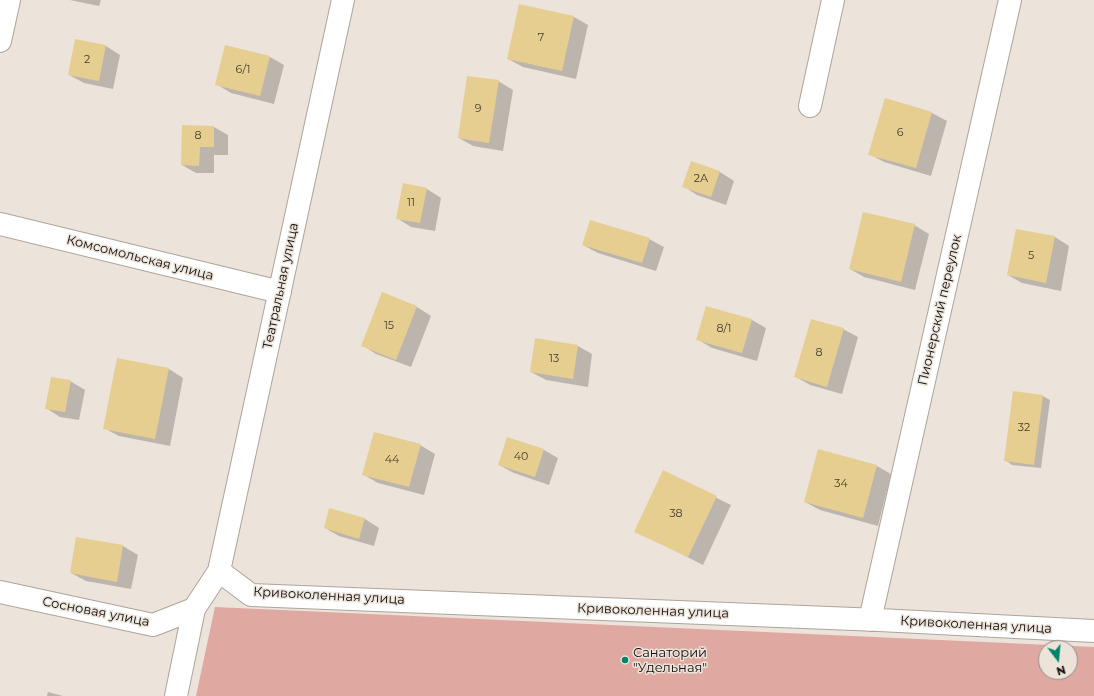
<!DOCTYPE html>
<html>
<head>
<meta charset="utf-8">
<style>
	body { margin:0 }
	#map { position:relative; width:1094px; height:696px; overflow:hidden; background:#ece3da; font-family:Montserrat,sans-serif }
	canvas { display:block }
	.north { position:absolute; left:1038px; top:640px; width:40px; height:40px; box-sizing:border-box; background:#ece3da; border:1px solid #948d87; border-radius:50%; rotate:164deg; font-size:11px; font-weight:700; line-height:16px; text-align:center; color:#100d0a }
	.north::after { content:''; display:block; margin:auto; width:14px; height:18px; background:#008569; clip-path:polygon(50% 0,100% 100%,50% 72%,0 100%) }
</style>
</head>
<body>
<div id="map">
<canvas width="1094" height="696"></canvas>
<div class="north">N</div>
</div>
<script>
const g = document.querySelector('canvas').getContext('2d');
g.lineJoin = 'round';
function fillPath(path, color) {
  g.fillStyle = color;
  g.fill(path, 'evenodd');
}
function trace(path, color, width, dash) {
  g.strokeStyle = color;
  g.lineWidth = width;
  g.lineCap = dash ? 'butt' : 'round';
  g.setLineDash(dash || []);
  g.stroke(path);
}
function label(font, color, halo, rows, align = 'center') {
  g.font = font + ' Montserrat,sans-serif';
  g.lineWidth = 3;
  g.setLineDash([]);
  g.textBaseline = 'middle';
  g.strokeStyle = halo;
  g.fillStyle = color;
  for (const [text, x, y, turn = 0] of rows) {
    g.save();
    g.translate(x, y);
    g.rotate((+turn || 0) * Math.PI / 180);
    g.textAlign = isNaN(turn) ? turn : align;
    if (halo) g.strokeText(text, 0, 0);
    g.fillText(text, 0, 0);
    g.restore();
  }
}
fillPath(new Path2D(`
	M 215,607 L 1094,647 L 1094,696 L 196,696 ZM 1046,648 L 1070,648 L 1070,672 L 1046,672 Z`), '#dfa8a1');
fillPath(new Path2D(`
	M 70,0 L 101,0 L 99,6 Z
	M 574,17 L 588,25 L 576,79 L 523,67 L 508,59 Z
	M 76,40 L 106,46 L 120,55 L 113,89 L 84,83 L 69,75 Z
	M 270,57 L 284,65 L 274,104 L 231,93 L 216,84 Z
	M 498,81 L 513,90 L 503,151 L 473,146 L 459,138 Z
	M 885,99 L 932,113 L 947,121 L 931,176 L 884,162 L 869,154 Z
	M 214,127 L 228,135 L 228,155 L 214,155 L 214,173 L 196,173 L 182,165 Z
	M 691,162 L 720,172 L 734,181 L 726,205 L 697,195 L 683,186 Z
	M 403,184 L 427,189 L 441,198 L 435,231 L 411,227 L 397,218 Z
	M 914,225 L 929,234 L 915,290 L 864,277 L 850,269 Z
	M 1055,237 L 1069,246 L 1061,291 L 1022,283 L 1008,275 Z
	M 649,239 L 664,247 L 656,271 L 598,253 L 583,245 Z
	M 417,307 L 431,316 L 411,367 L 376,354 L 362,345 Z
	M 752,320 L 766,328 L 757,361 L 712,348 L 697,339 Z
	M 843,329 L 858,337 L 842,394 L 810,385 L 796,377 Z
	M 536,339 L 578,346 L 592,354 L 588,387 L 546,380 L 531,372 Z
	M 169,369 L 183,378 L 170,446 L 119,436 L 104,428 Z
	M 70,381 L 85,390 L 79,420 L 60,417 L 46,408 Z
	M 1014,392 L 1043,396 L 1050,400 L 1041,468 L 1012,465 L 1005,460 Z
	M 508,439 L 544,450 L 558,458 L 549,485 L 514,473 L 499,465 Z
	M 420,445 L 435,454 L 424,495 L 378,483 L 364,475 Z
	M 877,466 L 891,474 L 878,526 L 820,510 L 805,502 Z
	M 664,472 L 731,505 L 703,565 L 636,531 Z
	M 330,509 L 365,519 L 379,528 L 374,546 L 339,536 L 325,528 Z
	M 77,538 L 123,546 L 138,555 L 131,589 L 86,581 L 71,573 Z
	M 48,692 L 63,696 L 47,696 Z`), '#0003');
fillPath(new Path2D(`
	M 519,4 L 574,16 L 562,71 L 507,59 Z
	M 75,39 L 106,45 L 99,81 L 68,75 Z
	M 225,45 L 270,56 L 260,96 L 215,85 Z
	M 467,76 L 499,80 L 489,143 L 458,138 Z
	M 885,98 L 932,112 L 916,168 L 868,155 Z
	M 182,125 L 214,126 L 214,147 L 200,147 L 199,166 L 181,165 Z
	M 691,161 L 720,171 L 711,197 L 682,187 Z
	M 403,183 L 427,188 L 420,223 L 396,219 Z
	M 863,212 L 915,224 L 901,282 L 849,269 Z
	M 590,220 L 650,238 L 642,263 L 582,245 Z
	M 1016,229 L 1055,236 L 1046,283 L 1007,275 Z
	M 382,292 L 417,306 L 396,360 L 361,346 Z
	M 706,306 L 752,319 L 742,353 L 696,340 Z
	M 811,319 L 844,328 L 827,387 L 794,377 Z
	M 535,338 L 578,345 L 573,379 L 530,372 Z
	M 117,358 L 169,368 L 155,439 L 103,429 Z
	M 51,377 L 71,380 L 65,412 L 45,409 Z
	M 1013,391 L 1043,395 L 1034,465 L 1004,461 Z
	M 374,432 L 421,444 L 409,487 L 362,475 Z
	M 507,437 L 544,449 L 535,477 L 498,465 Z
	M 818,449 L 877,465 L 863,518 L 804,502 Z
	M 663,470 L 717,496 L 688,557 L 634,532 Z
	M 329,508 L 365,518 L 359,539 L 324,528 Z
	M 76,537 L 123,545 L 117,582 L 70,573 Z`), '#e6ce90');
const minor = new Path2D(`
	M 0,41 L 9,0
	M 810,106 L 833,0
	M 0,224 L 280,292
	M 219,571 L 251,595 L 879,620 L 1094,631
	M 0,592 L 153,625 L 194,609 L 219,571 L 343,0
	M 870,620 L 1010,0
	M 176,696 L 194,609`);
trace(minor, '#ada49b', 24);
trace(minor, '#fff', 22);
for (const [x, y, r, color] of [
	[625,660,4,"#008569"]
]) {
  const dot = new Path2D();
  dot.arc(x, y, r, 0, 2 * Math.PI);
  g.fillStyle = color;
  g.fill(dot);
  trace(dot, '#ece3da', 1.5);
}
label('11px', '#463d2c', null, [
	["7",541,38],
	["2",87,60],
	["6/1",243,70],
	["9",478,109],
	["6",900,133],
	["8",198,136],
	["2А",701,179],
	["11",411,203],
	["5",1031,256],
	["15",389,326],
	["8/1",724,329],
	["8",819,353],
	["13",554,359],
	["32",1024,428],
	["40",521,457],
	["44",392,460],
	["34",841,484],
	["38",676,514]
]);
label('13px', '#100d0a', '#ece3da', [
	["Комсомольская улица",140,258,14],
	["Театральная улица",281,286,-78],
	["Пионерский переулок",940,310,-77],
	["Кривоколенная улица",329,596,3],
	["Кривоколенная улица",653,611,2],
	["Сосновая улица",96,612,11],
	["Кривоколенная улица",976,625,3]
]);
label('13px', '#100d0a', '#ece3da', [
	["Санаторий",633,653],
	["\"Удельная\"",633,668]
], 'left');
</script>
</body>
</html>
